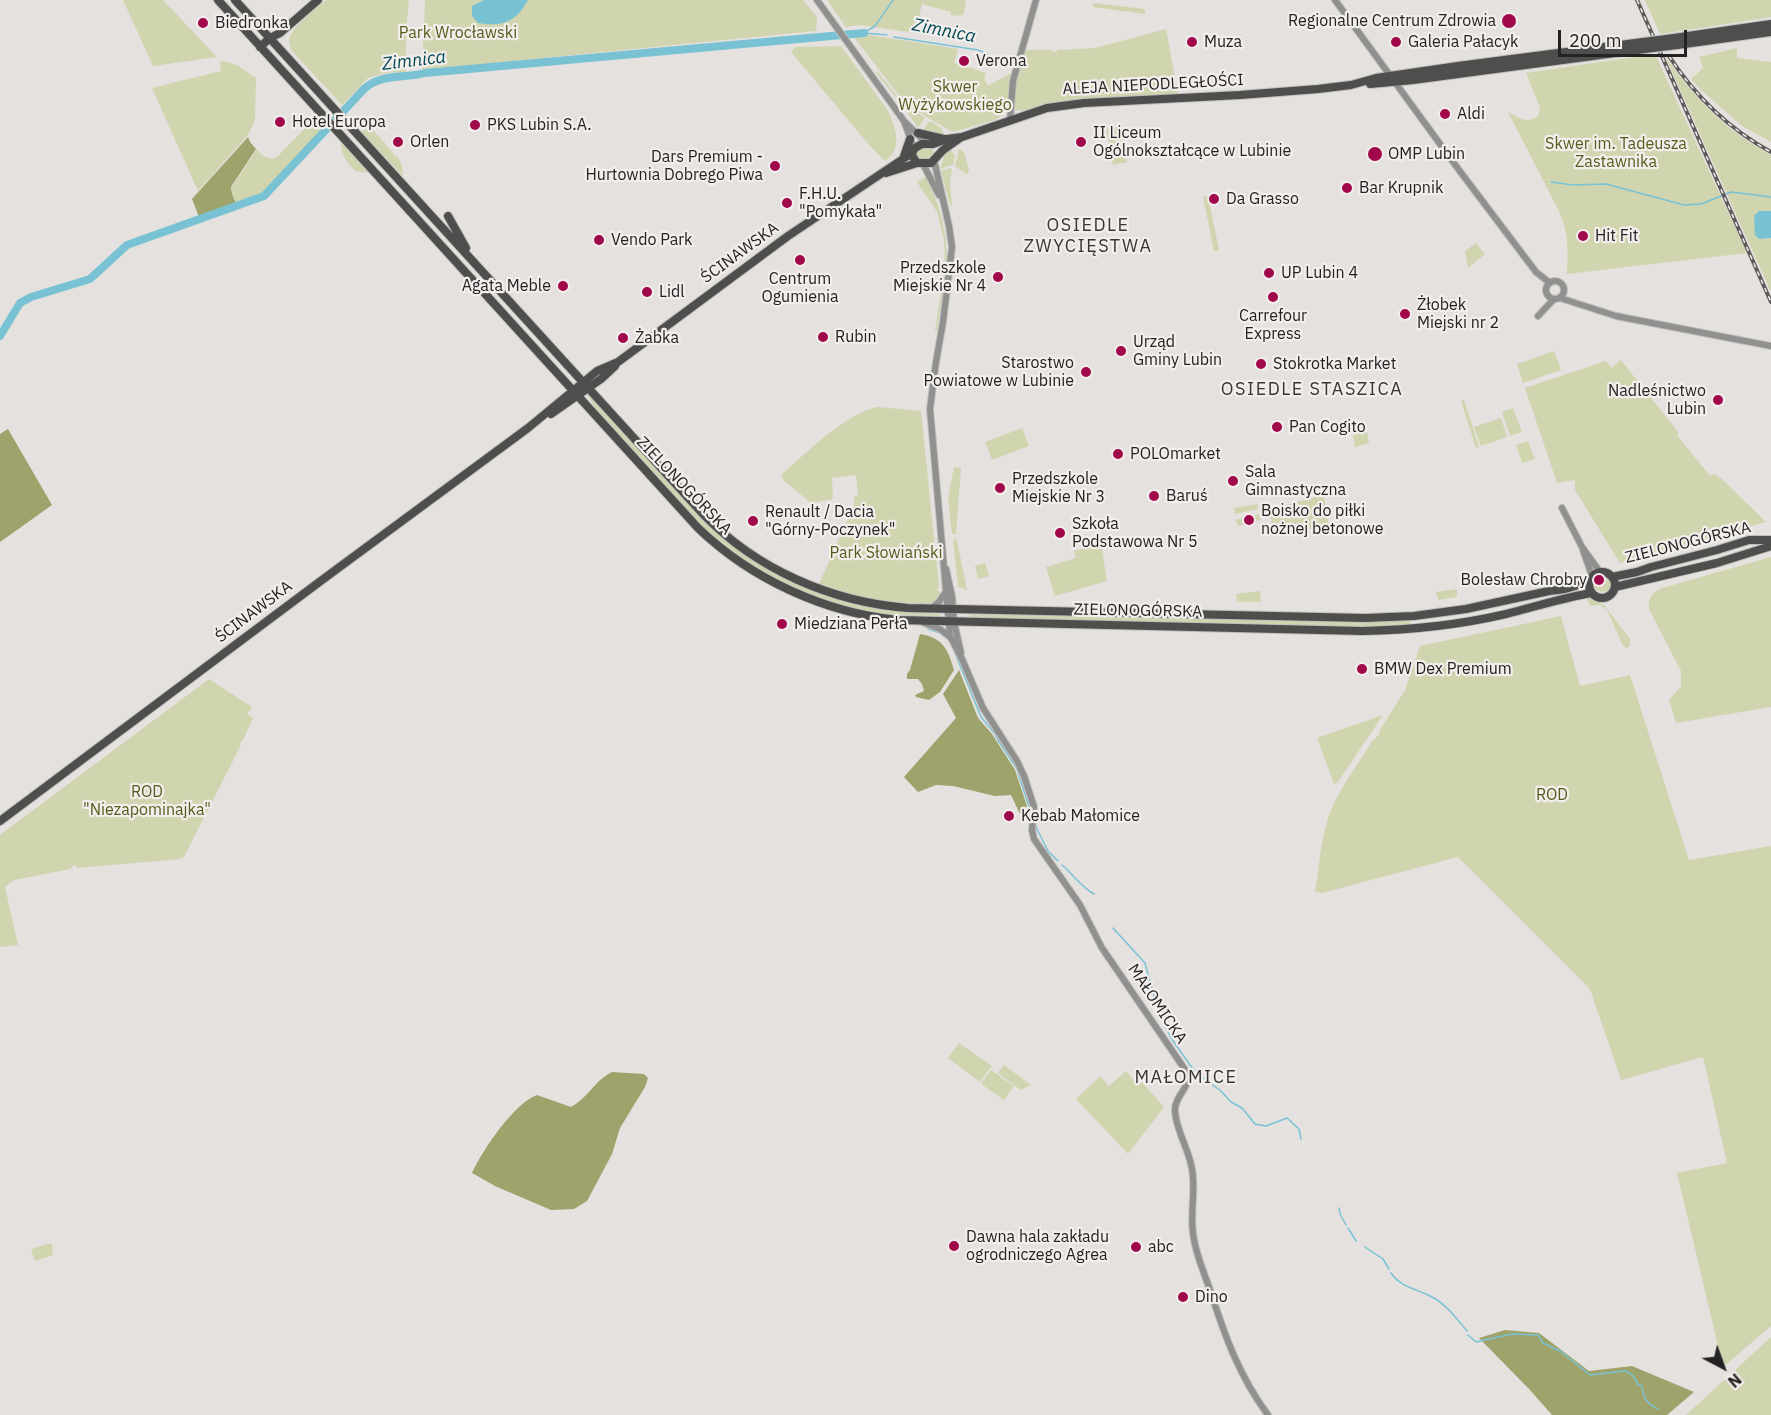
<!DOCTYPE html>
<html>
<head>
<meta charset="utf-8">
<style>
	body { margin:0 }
	#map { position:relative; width:1771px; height:1415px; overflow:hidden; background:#e4e1df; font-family:"IBM Plex Sans",sans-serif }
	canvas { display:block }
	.north { position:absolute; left:1693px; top:1337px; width:60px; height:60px; -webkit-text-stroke:4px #f1eeec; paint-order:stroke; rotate:139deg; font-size:16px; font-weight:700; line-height:24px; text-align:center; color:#242222 }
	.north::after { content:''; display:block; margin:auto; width:21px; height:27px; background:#242222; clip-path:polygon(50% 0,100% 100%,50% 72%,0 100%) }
	.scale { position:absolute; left:1558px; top:30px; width:129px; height:27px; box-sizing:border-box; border:3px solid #242222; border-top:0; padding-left:8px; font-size:18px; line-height:21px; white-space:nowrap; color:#242222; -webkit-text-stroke:4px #f1eeec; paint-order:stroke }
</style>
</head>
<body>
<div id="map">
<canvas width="1771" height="1415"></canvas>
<div class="north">N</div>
<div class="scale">200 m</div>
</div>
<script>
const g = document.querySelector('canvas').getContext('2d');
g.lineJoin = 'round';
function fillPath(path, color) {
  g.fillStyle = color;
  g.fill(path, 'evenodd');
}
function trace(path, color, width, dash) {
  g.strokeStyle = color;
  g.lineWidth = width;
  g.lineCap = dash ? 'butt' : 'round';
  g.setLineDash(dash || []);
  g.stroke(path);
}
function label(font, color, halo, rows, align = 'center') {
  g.font = font + ' "IBM Plex Sans",sans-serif';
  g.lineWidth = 4.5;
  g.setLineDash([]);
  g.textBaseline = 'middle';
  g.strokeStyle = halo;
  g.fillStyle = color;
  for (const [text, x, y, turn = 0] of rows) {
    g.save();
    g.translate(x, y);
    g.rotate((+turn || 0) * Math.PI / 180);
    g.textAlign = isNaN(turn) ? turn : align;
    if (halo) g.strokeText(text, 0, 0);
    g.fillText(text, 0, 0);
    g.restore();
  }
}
fillPath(new Path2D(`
	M 123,0 L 163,0 L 217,57 L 153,66 Z
	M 326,0 L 409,0 L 406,31 L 406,72 L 385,73 L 368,78 L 342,105 L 291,50 C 290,47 289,43 289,40 C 290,29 317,7 326,0 Z
	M 425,0 L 803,0 L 817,17 L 816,31 L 422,70 Z
	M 827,0 L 966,0 L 964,14 L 960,16 L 951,15 L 951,12 L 922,4 L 915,33 L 860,25 L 846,27 Z
	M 1645,0 L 1771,0 L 1771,17 L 1660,34 Z
	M 1093,3 L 1145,9 L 1145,14 L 1093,7 Z
	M 1166,29 L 1178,94 C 1137,96 1095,96 1055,103 C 1043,105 1025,114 1014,109 C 1009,90 1019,69 1024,50 L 1052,50 L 1053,52 L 1057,52 L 1057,50 L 1095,48 Z
	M 869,35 L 958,49 L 954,63 L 986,73 L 984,78 L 988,86 L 1009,74 L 1012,75 C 1008,92 1013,112 995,120 L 953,132 L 918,112 L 907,103 L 897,93 L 853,36 Z
	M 841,46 L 887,109 C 895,126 904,148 885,161 L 870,146 L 791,52 L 795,47 Z
	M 1737,48 L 1737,58 L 1771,62 L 1771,142 L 1742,126 L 1700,89 L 1691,79 L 1703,68 L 1699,57 Z
	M 1655,54 L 1747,253 L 1567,274 C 1568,250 1569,236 1560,213 L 1508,112 C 1519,118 1527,124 1538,116 L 1540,108 L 1526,73 Z
	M 1664,54 C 1692,96 1726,131 1771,155 L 1771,211 L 1759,211 L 1759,239 L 1771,238 L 1771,292 Z
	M 224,61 L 237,65 L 256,78 L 255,120 L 248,135 L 198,191 L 152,88 L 221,71 L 220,62 Z
	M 878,72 L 902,102 L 925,118 L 918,128 L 903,106 L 876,73 Z
	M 930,121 L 941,128 L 945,136 L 922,131 Z
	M 311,122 L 320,131 L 271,186 C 261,196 250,199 236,202 L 232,194 L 232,187 L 257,149 L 263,156 L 273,159 L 278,156 Z
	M 1120,126 L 1127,162 L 1113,165 L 1106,129 Z
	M 368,128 L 374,131 L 394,154 L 393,155 C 401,156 403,168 403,176 L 361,132 Z
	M 341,140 L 370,173 L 355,171 C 346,161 340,154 341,140 Z
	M 921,147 L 932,148 L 934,153 C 931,162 924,159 917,159 L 917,151 Z
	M 950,148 L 955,156 L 953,165 L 940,169 L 945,153 Z
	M 959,149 L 964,152 L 969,170 L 967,175 L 955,166 Z
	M 950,168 L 952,169 L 950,184 L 952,205 L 950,205 L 941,171 Z
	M 926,177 C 940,205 947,231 947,263 L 937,331 L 935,330 L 945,267 L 944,240 L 937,212 L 917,182 Z
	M 1208,196 L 1219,250 L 1214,251 L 1203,197 Z
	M 1476,243 L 1485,254 L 1468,268 L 1465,251 Z
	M 1554,351 L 1561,370 L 1523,383 L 1517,364 Z
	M 1621,360 L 1679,433 L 1677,435 L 1710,476 L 1714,474 L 1722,479 L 1766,522 L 1620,563 L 1575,490 L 1575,480 L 1557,483 L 1525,388 L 1606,361 L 1611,368 Z
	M 587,395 L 589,395 L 700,515 L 795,582 L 925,613 L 940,614 L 941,616 L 877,614 L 848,608 L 789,587 L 758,570 L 711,537 L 603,419 Z
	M 1464,400 L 1479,447 L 1476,448 L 1461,401 Z
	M 878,407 L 921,411 L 939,587 L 936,590 L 941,592 L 940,595 L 935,602 L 926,604 L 882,601 L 840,591 L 819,584 L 854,505 L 854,497 L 858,496 L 856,475 L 832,478 L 833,499 L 811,503 L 783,480 L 781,475 C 805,454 847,412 878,407 Z
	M 1513,408 L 1522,432 L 1510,436 L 1502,412 Z
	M 1501,418 L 1507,437 L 1481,446 L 1474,427 Z
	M 1022,428 L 1029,446 L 992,460 L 985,442 Z
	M 1367,432 L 1369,443 L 1355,447 L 1353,435 Z
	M 1528,441 L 1535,459 L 1522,463 L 1516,445 Z
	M 954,467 L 961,468 L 956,534 L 952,534 L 948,498 Z
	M 1324,495 L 1329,526 L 1274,534 L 1269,509 Z
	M 1257,504 L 1258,509 L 1235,514 L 1234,508 Z
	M 1259,514 L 1261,520 L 1238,526 L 1236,520 Z
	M 957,539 L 957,541 L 967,590 L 958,587 L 953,540 Z
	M 1101,543 L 1107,581 L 1055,596 L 1046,567 L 1076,558 L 1074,551 Z
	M 1771,557 L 1771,707 L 1676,723 L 1669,700 L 1681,686 L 1681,671 L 1649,609 C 1649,598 1650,595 1659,589 Z
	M 985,563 L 989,576 L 978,579 L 975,566 Z
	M 1598,577 L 1610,581 L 1611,585 L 1608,591 L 1601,592 L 1593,588 L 1593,581 Z
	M 1457,589 L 1457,597 L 1438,600 L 1436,592 Z
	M 1260,591 L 1261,602 L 1237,602 L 1236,594 Z
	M 1587,597 L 1604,605 L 1630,639 L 1630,646 L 1626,648 L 1623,646 L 1607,610 L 1600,605 L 1590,606 Z
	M 1000,614 L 1409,618 L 1410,625 L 1352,627 L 987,620 L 971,617 L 971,615 Z
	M 1561,616 L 1580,686 L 1630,675 L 1689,860 L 1771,846 L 1771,1326 L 1723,1367 L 1677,1173 L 1727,1163 L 1703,1057 L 1621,1080 L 1590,989 L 1458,857 L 1322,893 L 1315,892 C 1319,869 1320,844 1327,822 C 1335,793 1357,767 1372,741 L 1379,735 L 1380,730 L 1405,690 L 1420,646 Z
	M 209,679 L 252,707 L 247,714 L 253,718 L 243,740 L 240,743 L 241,745 L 184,857 L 181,859 L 77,868 L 75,865 L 70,869 L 14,880 L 5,887 L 18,945 L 0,947 L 0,835 Z
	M 1383,715 L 1338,782 L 1334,784 L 1317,738 Z
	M 959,1043 L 992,1066 L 980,1082 L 948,1058 Z
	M 1004,1065 L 1031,1085 L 1021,1090 L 998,1073 Z
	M 991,1070 L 1014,1086 L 1004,1100 L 981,1084 Z
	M 1126,1071 L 1138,1085 L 1142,1082 L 1164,1107 L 1128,1154 L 1076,1099 L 1100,1076 L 1109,1086 Z
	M 47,1244 L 52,1244 L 53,1255 L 35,1261 L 31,1249 Z
	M 1771,1337 L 1771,1415 L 1686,1415 Z`), '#d0d5af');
fillPath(new Path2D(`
	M 248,137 L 250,142 L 256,149 L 231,187 L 232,194 L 236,203 L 199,217 L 192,199 Z
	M 8,429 L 52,505 L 0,542 L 0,434 Z
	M 920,634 C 943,638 948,649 954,670 L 940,692 L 929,700 L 916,697 L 915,695 L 924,691 L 922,684 L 918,679 L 907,679 L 907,674 L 910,670 Z
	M 959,670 L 978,718 L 992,734 L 1015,770 L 1027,806 L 1020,814 L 1011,795 L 995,796 L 953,786 L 936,785 L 918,792 L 904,777 L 956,718 L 943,694 Z
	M 612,1072 L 644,1074 L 648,1078 L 645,1087 L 620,1128 L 612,1154 L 587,1201 L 574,1209 L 551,1210 L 495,1186 L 472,1173 C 482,1151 514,1103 537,1095 L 571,1107 C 589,1097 594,1081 612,1072 Z
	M 1505,1330 L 1539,1333 L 1589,1371 L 1632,1366 L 1694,1392 L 1667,1415 L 1552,1415 L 1530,1390 L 1479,1338 Z`), '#9ea36b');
fillPath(new Path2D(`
	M 484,0 L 528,0 C 516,22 502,27 478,23 L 472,16 L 472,6 Z
	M 1759,211 L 1771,211 L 1771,238 L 1759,239 L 1755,235 L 1754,216 Z`), '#79c2d4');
trace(new Path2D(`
	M 864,33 L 875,26 L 893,0
	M 865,33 L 887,35
	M 894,37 L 978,50 L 988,54
	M 997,60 L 1005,65
	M 1551,182 L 1573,185 L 1606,184 L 1684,205 L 1701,204 L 1731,192 L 1771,197
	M 928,629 L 940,633
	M 953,648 L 981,717 L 995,734 L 998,740 L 1017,769 L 1031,813
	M 1035,825 L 1048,851 L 1058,861
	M 1062,865 C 1073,874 1081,887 1094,894
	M 1113,928 L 1145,963 L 1157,1008
	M 1159,1013 L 1171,1038 L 1195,1072
	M 1202,1077 L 1221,1091 L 1231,1102 L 1242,1108 L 1255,1124 L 1266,1126 L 1287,1118 L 1299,1129 L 1301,1139
	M 1339,1208 L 1340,1214 L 1346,1225
	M 1348,1228 L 1356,1241
	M 1365,1247 L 1383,1259 L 1389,1269
	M 1391,1273 C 1401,1288 1418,1289 1432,1297 C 1446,1304 1457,1319 1467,1331
	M 1468,1335 L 1476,1342 L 1512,1334 L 1538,1335 L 1543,1343 L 1560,1351 L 1590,1375 L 1625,1371 C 1631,1373 1636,1378 1638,1385 L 1642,1386 C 1644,1399 1645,1402 1658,1409`), '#79c2d4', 1.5);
trace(new Path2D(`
	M 0,336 L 20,303 L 31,297 L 90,279 L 127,245 L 264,196 L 364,89 C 382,73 403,79 425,73 L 864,33`), '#79c2d4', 8);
const minor = new Path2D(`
	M 817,0 L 904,121 L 926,143
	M 1335,0 L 1459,170 L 1536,272 L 1550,283
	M 1010,120 L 1013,81 L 1036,0
	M 904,121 L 912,143
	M 934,160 L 949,226 L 952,247 L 943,322 L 936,362 L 930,409 L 950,636 L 962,659 L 983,708 L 1017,761 L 1024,776 L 1034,807 L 1032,830 L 1034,839 L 1080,905 L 1102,948 L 1188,1074 C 1190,1088 1174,1097 1175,1111 C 1176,1131 1189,1149 1192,1169 C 1196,1190 1190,1212 1193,1233 C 1195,1253 1204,1272 1210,1290 C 1225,1336 1239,1376 1268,1415
	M 923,164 L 939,195
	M1546 290a9 9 0 1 1 18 0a9 9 0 1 1-18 0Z
	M 1560,298 L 1616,316 L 1771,346
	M 1538,316 L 1554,299
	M 1562,508 L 1582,547 L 1600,572
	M 1583,550 L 1592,576
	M 946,569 L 952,596 L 954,622 L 961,653
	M 930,609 L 939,602 L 945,593
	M 924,623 L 940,629 L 951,638`);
const major = new Path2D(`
	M 218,0 L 698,528 C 751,579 825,613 898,620 L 1362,631 C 1410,630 1459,625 1506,614 C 1534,607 1562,598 1591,593
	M 235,0 L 703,514 C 757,570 832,602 908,608 L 1365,618 L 1414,616 L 1466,609 L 1549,591 L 1565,589 L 1589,582
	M 1674,38 L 1771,24
	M 1677,45 L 1771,32
	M 260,47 L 270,38 L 280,33 L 318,0
	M 1370,84 L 1413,80 L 1645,49
	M 918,133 L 944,139
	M 903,159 L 910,139
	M 917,163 L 913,157 L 912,153 L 915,148 L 922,144 L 933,144 L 947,139 L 962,137 L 1047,108 L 1084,103 L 1240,95 L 1318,89 L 1351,85 L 1376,78 L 1458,66 L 1643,42
	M 886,173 L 917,163 L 931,163 L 943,150 L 960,138
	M 448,216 L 466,248
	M 551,414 L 601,379 L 615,366
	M1589 585a13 13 0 1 1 26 0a13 13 0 1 1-26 0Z
	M 1612,577 L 1637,572 L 1651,567 L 1717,550 L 1749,540 L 1771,540
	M 1615,587 L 1717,563 L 1771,546
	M 0,821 L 322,580 L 528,428 L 597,371 L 618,362 L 788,236 L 912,153`);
trace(minor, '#c1bfbd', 8);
trace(major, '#c1bfbd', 10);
trace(minor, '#90918f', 6);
trace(major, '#4e4f4d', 8);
const rail = new Path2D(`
	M 1637,0 L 1771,302
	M 1669,56 C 1695,96 1729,129 1771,152`);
trace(rail, '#5e5b5b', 4);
trace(rail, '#f1eeec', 1.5, [4.5]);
const majorBridge = new Path2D(`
	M 1643,42 L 1674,38
	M 1645,49 L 1677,45`);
trace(majorBridge, '#c1bfbd', 10, []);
trace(majorBridge, '#4e4f4d', 8);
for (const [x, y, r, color] of [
	[1509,21,8,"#a1084b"],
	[203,23,6,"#a1084b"],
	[1192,42,6,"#a1084b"],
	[1396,42,6,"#a1084b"],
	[964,61,6,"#a1084b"],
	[1445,114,6,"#a1084b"],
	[280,122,6,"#a1084b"],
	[475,125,6,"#a1084b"],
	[398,142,6,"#a1084b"],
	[1081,142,6,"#a1084b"],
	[1375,154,8,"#a1084b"],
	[775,166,6,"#a1084b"],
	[1347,188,6,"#a1084b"],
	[1214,199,6,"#a1084b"],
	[787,203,6,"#a1084b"],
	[1583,236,6,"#a1084b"],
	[599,240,6,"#a1084b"],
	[800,260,6,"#a1084b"],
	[1269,273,6,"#a1084b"],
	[998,277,6,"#a1084b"],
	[563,286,6,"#a1084b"],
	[647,292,6,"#a1084b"],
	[1273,297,6,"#a1084b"],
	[1405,314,6,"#a1084b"],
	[823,337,6,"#a1084b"],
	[623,338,6,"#a1084b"],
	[1121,351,6,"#a1084b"],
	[1261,364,6,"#a1084b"],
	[1086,372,6,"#a1084b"],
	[1718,400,6,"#a1084b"],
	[1277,427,6,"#a1084b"],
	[1118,454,6,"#a1084b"],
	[1233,481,6,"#a1084b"],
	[1000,488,6,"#a1084b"],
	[1154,496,6,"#a1084b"],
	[1249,520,6,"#a1084b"],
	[753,521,6,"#a1084b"],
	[1060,533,6,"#a1084b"],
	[1599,580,6,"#a1084b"],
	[782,624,6,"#a1084b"],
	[1362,669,6,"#a1084b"],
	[1009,816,6,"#a1084b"],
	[954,1246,6,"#a1084b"],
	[1136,1247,6,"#a1084b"],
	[1183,1297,6,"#a1084b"]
]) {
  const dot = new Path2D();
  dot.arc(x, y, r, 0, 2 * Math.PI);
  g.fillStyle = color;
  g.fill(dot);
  trace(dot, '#f1eeec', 2);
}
label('16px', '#242222', '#f1eeec', [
	["Regionalne Centrum Zdrowia",1496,21,"right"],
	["Biedronka",215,23],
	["Muza",1204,42],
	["Galeria Pałacyk",1408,42],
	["Verona",976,61],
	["Aldi",1457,114],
	["Hotel Europa",292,122],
	["PKS Lubin S.A.",487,125],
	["II Liceum",1093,133],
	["Ogólnokształcące w Lubinie",1093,151],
	["Orlen",410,142],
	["OMP Lubin",1388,154],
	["Dars Premium -",763,157,"right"],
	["Hurtownia Dobrego Piwa",763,175,"right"],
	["Bar Krupnik",1359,188],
	["F.H.U.",799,194],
	["\"Pomykała\"",799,212],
	["Da Grasso",1226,199],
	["Hit Fit",1595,236],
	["Vendo Park",611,240],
	["Przedszkole",986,268,"right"],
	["Miejskie Nr 4",986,286,"right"],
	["UP Lubin 4",1281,273],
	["Centrum",800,279,"center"],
	["Ogumienia",800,297,"center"],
	["Agata Meble",551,286,"right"],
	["Lidl",659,292],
	["Żłobek",1417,305],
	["Miejski nr 2",1417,323],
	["Carrefour",1273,316,"center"],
	["Express",1273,334,"center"],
	["Rubin",835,337],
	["Żabka",635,338],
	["Urząd",1133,342],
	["Gminy Lubin",1133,360],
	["Starostwo",1074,363,"right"],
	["Powiatowe w Lubinie",1074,381,"right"],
	["Stokrotka Market",1273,364],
	["Nadleśnictwo",1706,391,"right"],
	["Lubin",1706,409,"right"],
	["Pan Cogito",1289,427],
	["POLOmarket",1130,454],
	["Sala",1245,472],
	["Gimnastyczna",1245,490],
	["Przedszkole",1012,479],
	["Miejskie Nr 3",1012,497],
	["Baruś",1166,496],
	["Boisko do piłki",1261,511],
	["nożnej betonowe",1261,529],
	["Renault / Dacia",765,512],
	["\"Górny-Poczynek\"",765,530],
	["Szkoła",1072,524],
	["Podstawowa Nr 5",1072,542],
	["Bolesław Chrobry",1587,580,"right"],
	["Miedziana Perła",794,624],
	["BMW Dex Premium",1374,669],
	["Kebab Małomice",1021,816],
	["Dawna hala zakładu",966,1237],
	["ogrodniczego Agrea",966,1255],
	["abc",1148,1247],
	["Dino",1195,1297]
], 'left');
label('16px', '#575c1c', '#f1eeec', [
	["Park Wrocławski",458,33],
	["Skwer",955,87],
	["Wyżykowskiego",955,105],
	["Skwer im. Tadeusza",1616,144],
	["Zastawnika",1616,162],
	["Park Słowiański",886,553],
	["ROD",147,792],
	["\"Niezapominajka\"",147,810],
	["ROD",1552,795]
]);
label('16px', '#242222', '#f1eeec', [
	["ALEJA NIEPODLEGŁOŚCI",1153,85,-3],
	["ŚCINAWSKA",740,253,-36],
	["ZIELONOGÓRSKA",684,486,46],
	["ZIELONOGÓRSKA",1688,543,-14],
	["ZIELONOGÓRSKA",1138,611,1],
	["ŚCINAWSKA",254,612,-37],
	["MAŁOMICKA",1157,1004,56]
]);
label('italic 18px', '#024855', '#f1eeec', [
	["Zimnica",944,31,11],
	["Zimnica",414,61,-7]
]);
g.letterSpacing = '1.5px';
label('18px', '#383634', '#f1eeec', [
	["OSIEDLE",1088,226],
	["ZWYCIĘSTWA",1088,247],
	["OSIEDLE STASZICA",1312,390],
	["MAŁOMICE",1186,1078]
]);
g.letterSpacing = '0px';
</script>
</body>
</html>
